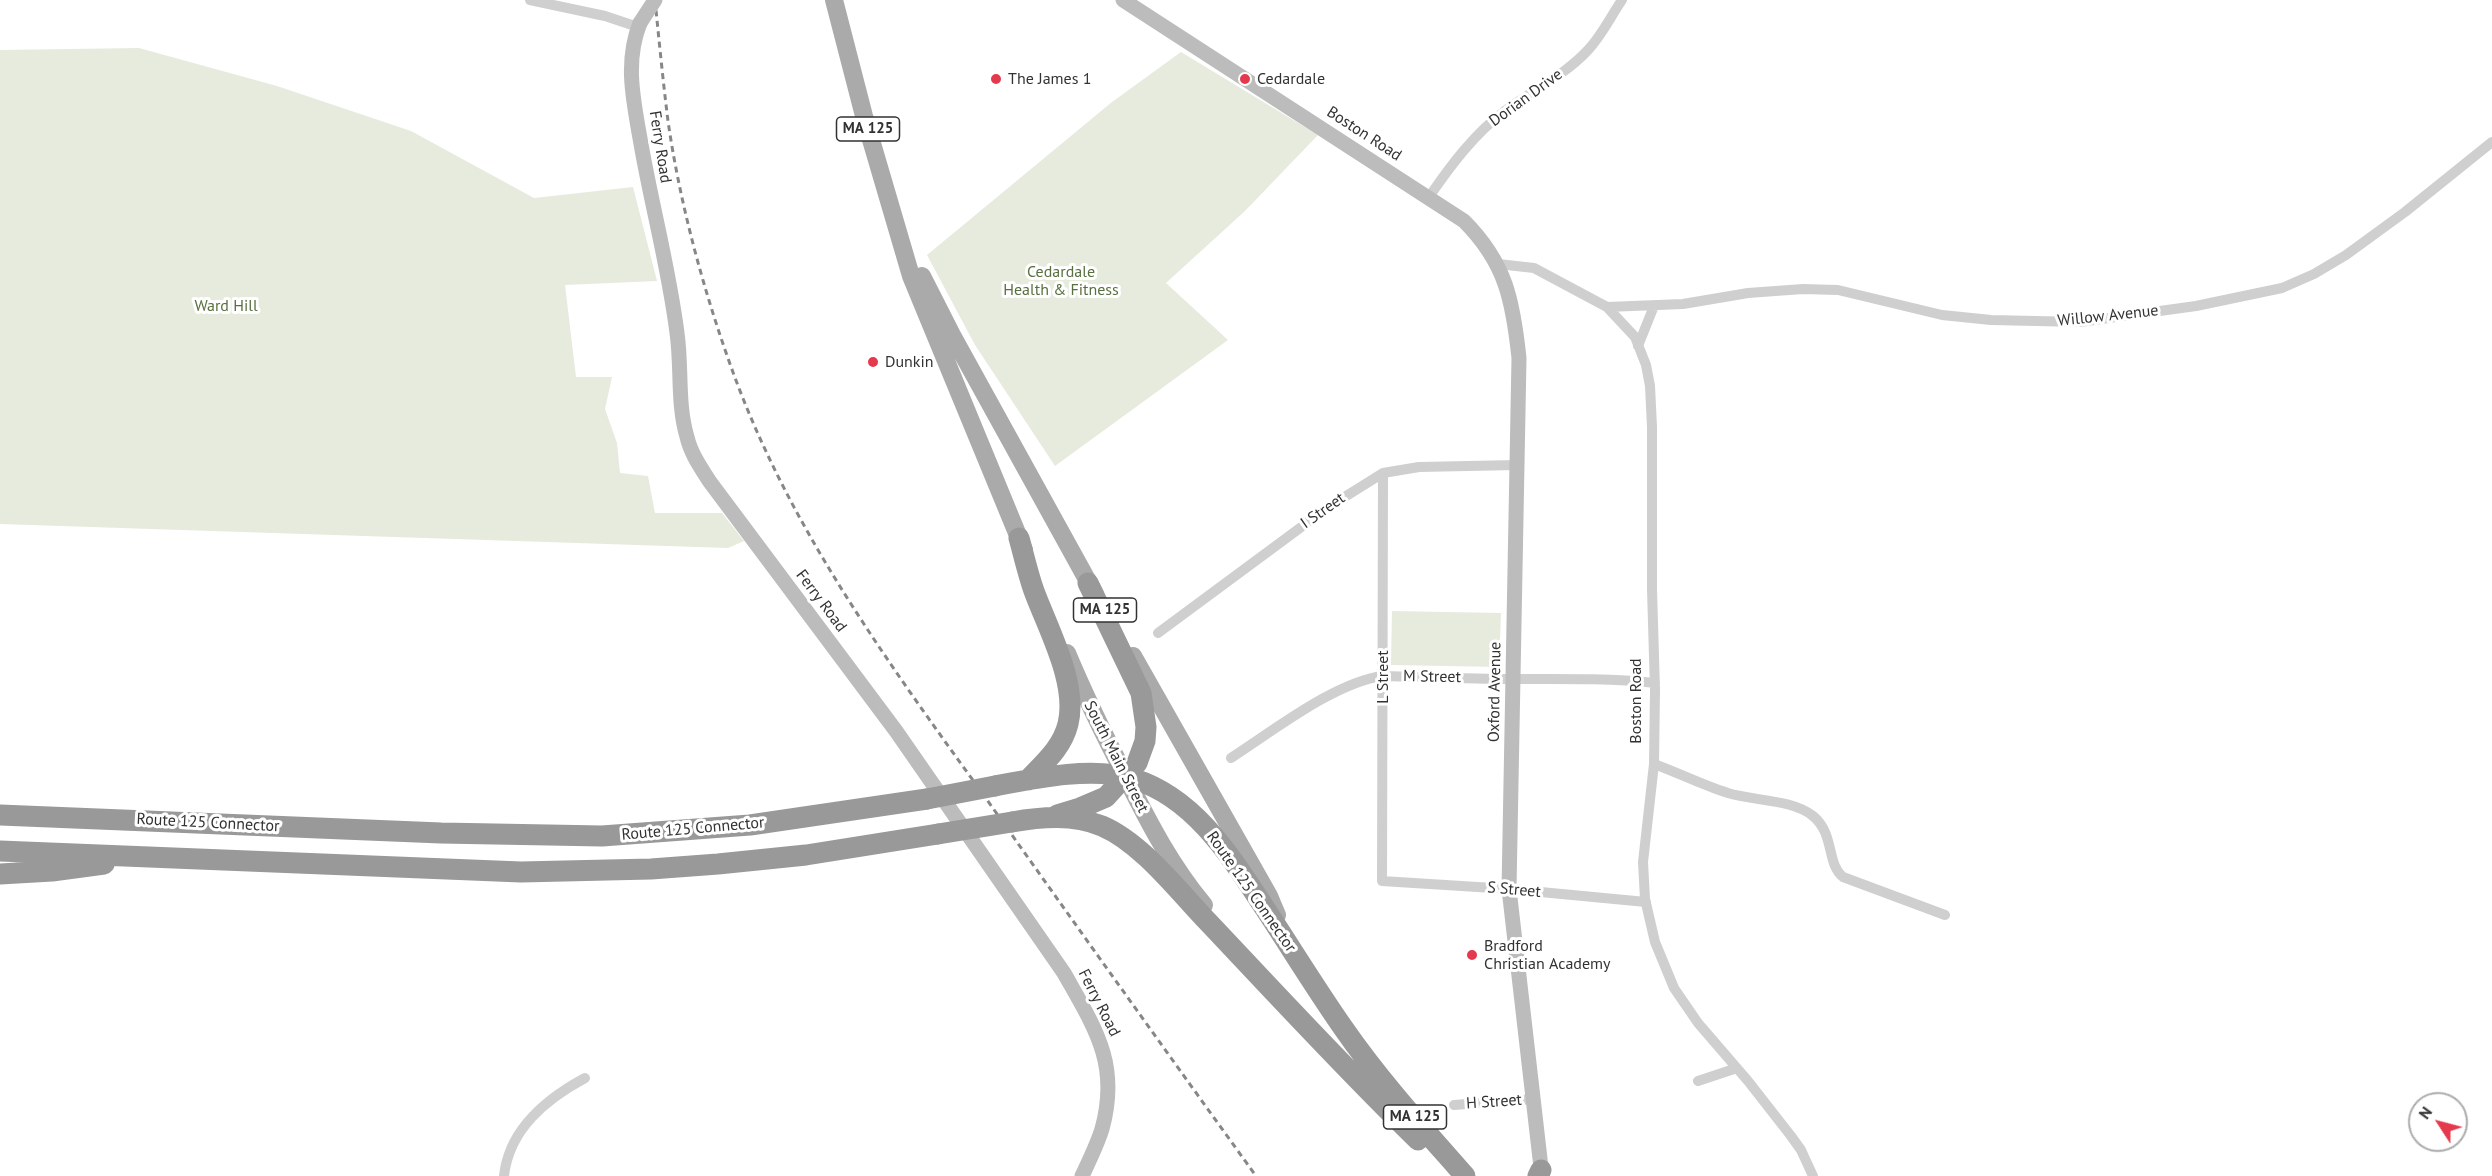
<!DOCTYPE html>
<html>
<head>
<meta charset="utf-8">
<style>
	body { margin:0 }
	#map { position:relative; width:2492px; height:1176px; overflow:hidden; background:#fff; font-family:"PT Sans",sans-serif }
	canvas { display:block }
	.north { position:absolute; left:2408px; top:1092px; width:60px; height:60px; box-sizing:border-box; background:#fff; border:2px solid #adadad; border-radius:50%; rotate:306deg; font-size:16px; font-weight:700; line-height:24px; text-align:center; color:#323232 }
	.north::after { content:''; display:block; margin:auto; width:21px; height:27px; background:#e5394e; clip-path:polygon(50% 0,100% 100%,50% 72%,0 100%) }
</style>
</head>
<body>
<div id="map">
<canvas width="2492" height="1176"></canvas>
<div class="north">N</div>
</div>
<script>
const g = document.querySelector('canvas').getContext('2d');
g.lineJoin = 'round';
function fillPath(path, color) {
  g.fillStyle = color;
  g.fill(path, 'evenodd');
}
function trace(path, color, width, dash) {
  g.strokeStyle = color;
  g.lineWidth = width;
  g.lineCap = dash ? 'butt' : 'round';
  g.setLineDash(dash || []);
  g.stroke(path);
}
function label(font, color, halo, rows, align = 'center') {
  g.font = font + ' "PT Sans",sans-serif';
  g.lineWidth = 6;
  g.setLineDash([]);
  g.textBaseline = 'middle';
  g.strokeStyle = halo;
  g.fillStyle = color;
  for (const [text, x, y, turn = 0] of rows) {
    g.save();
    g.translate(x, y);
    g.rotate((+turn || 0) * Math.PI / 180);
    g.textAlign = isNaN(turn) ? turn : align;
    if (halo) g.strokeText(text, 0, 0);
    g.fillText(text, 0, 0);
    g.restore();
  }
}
fillPath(new Path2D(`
	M 139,48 L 277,86 L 411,131 L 534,198 L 633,187 L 657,281 L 565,285 L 576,377 L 612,377 L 605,409 L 617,443 L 620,473 L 648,476 L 655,513 L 722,513 L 744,541 L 728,548 L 0,524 L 0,50 Z
	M 1181,52 L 1318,135 L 1245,211 L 1166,283 L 1228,340 L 1055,466 L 975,345 L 927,255 L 1112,102 Z
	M 1392,611 L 1501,613 L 1499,667 L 1391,665 Z`), '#e6ebde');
trace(new Path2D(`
	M 530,0 L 605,16 L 638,27
	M 1429,197 C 1451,165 1474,134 1506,110 C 1533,90 1565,75 1588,50 C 1602,35 1611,16 1622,0
	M 1498,264 L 1534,268 L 1607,307 L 1635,337 L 1646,365 L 1650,386 L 1652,427 L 1652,589 L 1655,690 L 1654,764 L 1643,862 L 1645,899 L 1655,942 L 1674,988 L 1698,1023 L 1748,1081 L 1791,1136 L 1801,1150 L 1813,1176
	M 1607,307 L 1683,304 L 1748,293 L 1803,289 L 1838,290 L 1942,315 L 1991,320 L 2080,322 L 2196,306 L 2282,288 L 2314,274 L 2346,255 L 2405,212 L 2492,142
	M 1638,346 L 1654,306
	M 1383,473 L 1382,881 L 1509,889 L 1646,902
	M 1158,633 L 1327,508 L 1383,473 L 1419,467 L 1517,465
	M 1231,758 C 1273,731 1335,682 1383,676 C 1426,677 1469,679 1512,679 C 1560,679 1607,678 1655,683
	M 1654,764 C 1679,773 1702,785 1728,793 C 1753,801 1792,799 1813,816 C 1835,834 1826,863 1843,877 L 1945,915
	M 1698,1081 L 1737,1068
	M 1454,1105 L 1534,1099
	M 504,1176 C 509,1129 546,1099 585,1078`), '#cfcfcf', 10);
trace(new Path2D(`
	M 1123,0 L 1464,221 C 1506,263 1513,301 1519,358 L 1509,889 L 1542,1176
	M 640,23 C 624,63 634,103 641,144 C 652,207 669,269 677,333 C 682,368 677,403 687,437 C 691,454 701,468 710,482 L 896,731 L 1064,973 C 1095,1028 1120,1064 1102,1129 C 1097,1145 1089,1161 1082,1176`), '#bcbcbc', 15);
trace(new Path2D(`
	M 834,0 L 864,116 L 911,276 L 1024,550
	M 922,276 L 952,335 L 1095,594
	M 1067,653 C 1085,696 1105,737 1127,779 C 1149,823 1172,867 1204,905
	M 1133,656 L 1269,896 L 1277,915`), '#aaa', 18);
trace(new Path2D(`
	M 1019,538 C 1024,556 1028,574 1034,591 C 1048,629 1078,683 1068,724 C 1062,748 1044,763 1028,780
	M 995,786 C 1036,778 1093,766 1134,779 C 1195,798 1231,857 1264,907 C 1291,948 1316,989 1344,1029 C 1380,1081 1423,1128 1465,1176
	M 0,815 L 441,833 L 602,836 L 750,825 L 927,799
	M 1057,815 L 1080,808 L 1106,797 L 1137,763 L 1145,741 L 1146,727 L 1141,693 L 1088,583
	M 1012,822 C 1041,817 1073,814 1102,826 C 1142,843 1179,892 1209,923 C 1278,996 1346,1070 1418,1140
	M 0,851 L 521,872 L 651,869 L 718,864 L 806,855 L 938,834
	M 0,874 L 52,871 L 104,864
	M 1538,1176 L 1541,1170`), '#999', 21);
trace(new Path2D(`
	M 655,0 C 659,40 663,81 668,121 C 680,205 705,296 734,375 C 791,530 889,664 985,797 C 1075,924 1165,1050 1256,1176`), '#878787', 3, [6, 4.5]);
trace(new Path2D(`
	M 640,23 L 655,0`), '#bcbcbc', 15);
trace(new Path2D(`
	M 927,799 L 995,786
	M 938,834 L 1012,822`), '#999', 21);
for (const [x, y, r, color] of [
	[996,79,6,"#e5394e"],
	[1245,79,6,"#e5394e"],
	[873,362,6,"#e5394e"],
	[1472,955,6,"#e5394e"]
]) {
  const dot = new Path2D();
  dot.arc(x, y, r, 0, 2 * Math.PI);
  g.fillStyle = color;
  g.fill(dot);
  trace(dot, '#fff', 2);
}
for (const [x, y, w] of [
	[868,129,63],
	[1105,610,63],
	[1415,1117,63]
]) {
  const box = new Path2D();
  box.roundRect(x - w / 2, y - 12, w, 24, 4.5);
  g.fillStyle = '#fff';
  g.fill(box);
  trace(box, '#323232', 1.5);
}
label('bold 15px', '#323232', null, [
	["MA 125",868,129],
	["MA 125",1105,610],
	["MA 125",1415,1117]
]);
label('16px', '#323232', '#fff', [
	["The James 1",1008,79],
	["Cedardale",1257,79],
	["Dunkin",885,362],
	["Bradford",1484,946],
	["Christian Academy",1484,964]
], 'left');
label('16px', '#323232', '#fff', [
	["Dorian Drive",1526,98,-36],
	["Boston Road",1364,134,33],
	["Ferry Road",660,147,81],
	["Willow Avenue",2108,316,-6],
	["I Street",1323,511,-35],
	["Ferry Road",821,601,53],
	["L Street",1383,677,-90],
	["M Street",1432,677,1],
	["Oxford Avenue",1495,692,-89],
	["Boston Road",1636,701,-90],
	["South Main Street",1116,757,63],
	["Route 125 Connector",208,823,3],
	["Route 125 Connector",693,829,-5],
	["S Street",1514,890,5],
	["Route 125 Connector",1251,892,55],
	["Ferry Road",1099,1003,63],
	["H Street",1494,1102,-4]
]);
label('16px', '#586f3f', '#fff', [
	["Cedardale",1061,272],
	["Health & Fitness",1061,290],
	["Ward Hill",226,306]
]);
</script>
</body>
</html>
